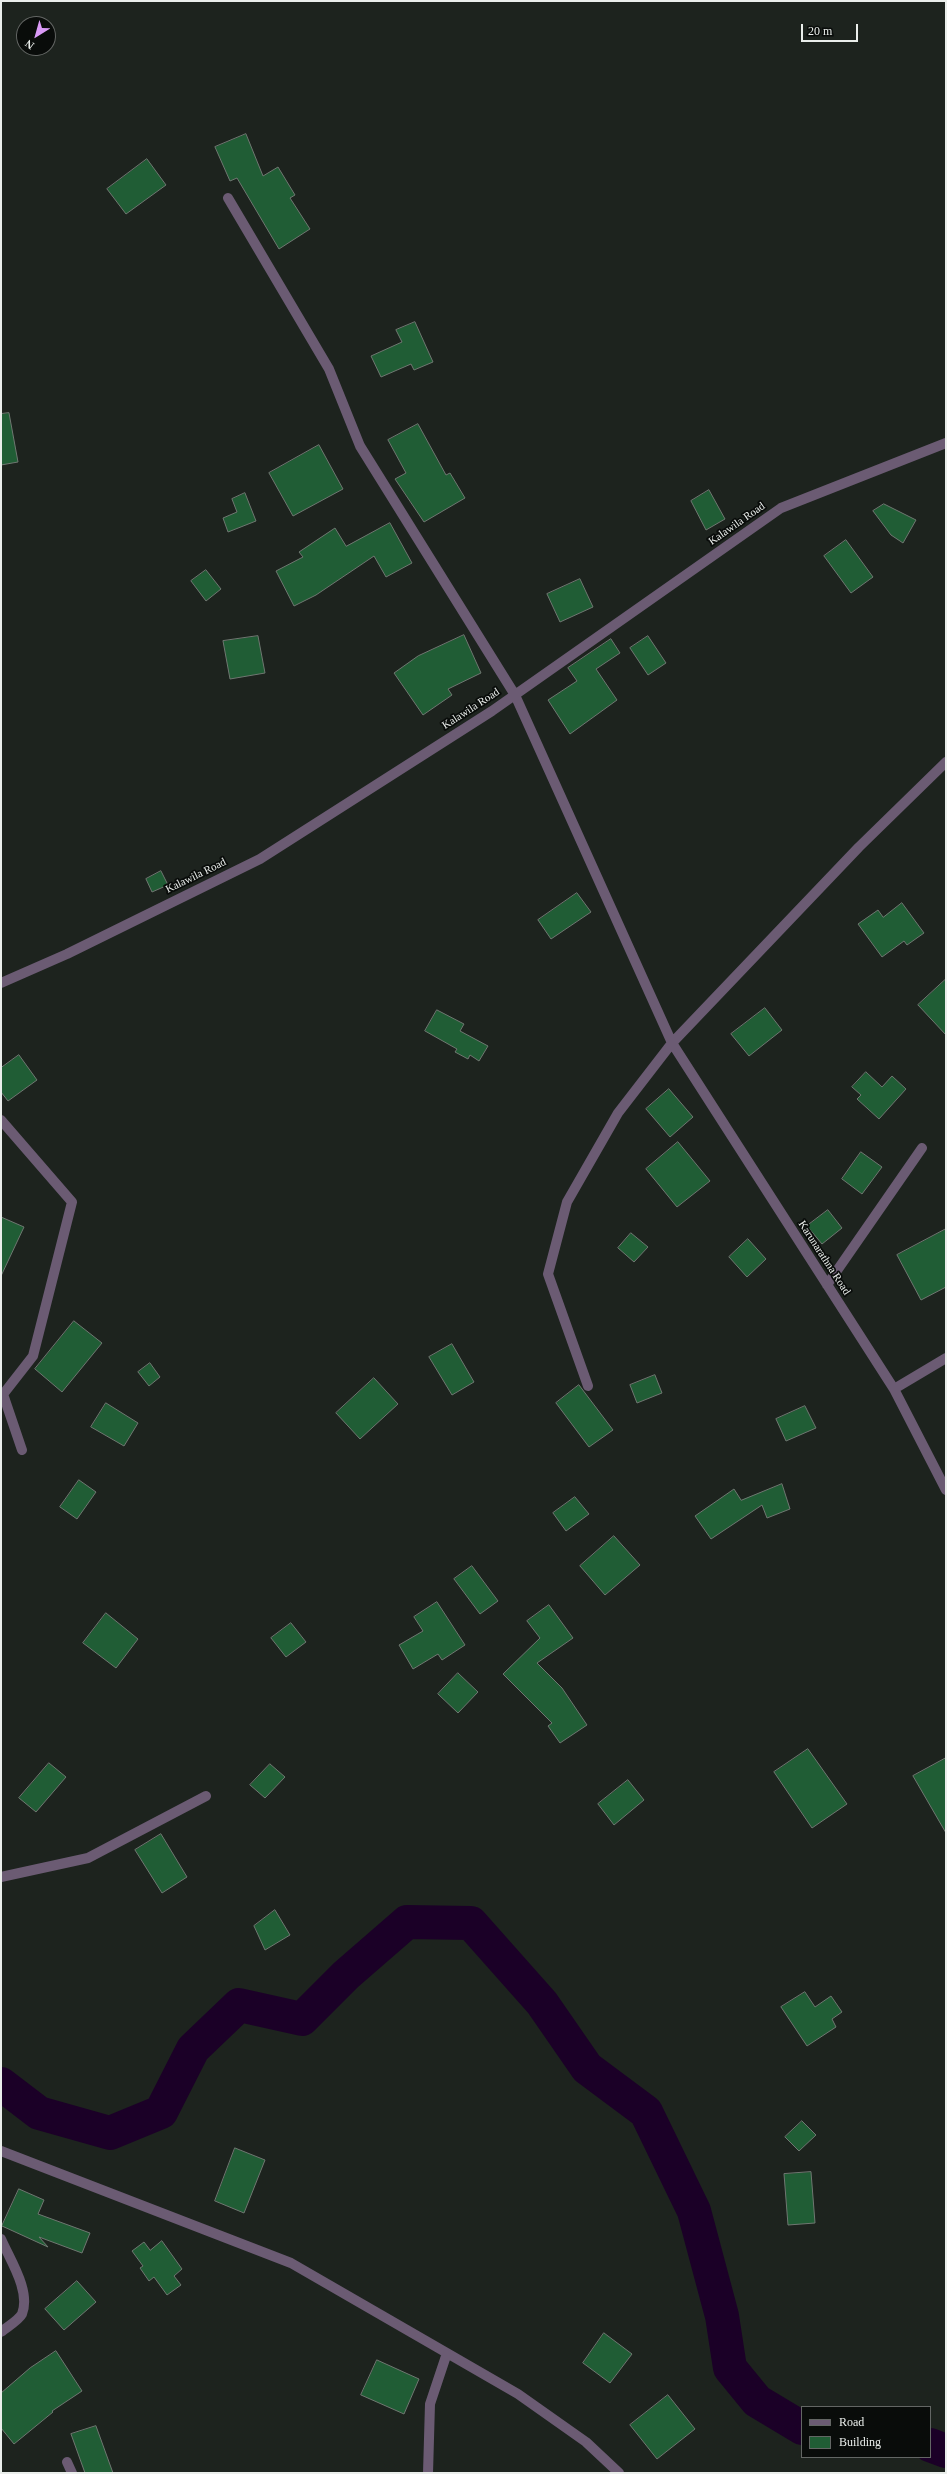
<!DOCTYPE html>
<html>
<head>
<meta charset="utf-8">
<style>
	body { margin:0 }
	#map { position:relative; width:947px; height:2474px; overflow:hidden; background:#1d231e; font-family:"Times New Roman",serif }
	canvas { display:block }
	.frame { position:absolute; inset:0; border:2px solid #eaeeeb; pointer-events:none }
	.legend { position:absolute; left:801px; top:2406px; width:130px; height:52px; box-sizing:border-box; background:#090c0a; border:1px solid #636664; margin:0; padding:5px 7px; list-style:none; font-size:12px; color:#eaeeeb }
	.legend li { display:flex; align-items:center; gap:8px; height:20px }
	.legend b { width:20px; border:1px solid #636664 }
	.north { position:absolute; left:16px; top:16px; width:40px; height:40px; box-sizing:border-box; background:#090c0a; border:1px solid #636664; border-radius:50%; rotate:217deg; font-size:11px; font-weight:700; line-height:16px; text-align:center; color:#eaeeeb }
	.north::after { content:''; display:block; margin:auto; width:14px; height:18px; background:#da9af6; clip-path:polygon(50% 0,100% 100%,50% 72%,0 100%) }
	.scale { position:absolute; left:801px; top:24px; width:57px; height:18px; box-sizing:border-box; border:2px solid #eaeeeb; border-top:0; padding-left:5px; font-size:12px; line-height:14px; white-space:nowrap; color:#eaeeeb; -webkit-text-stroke:3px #090c0a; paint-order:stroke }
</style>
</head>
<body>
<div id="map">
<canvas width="947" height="2474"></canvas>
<div class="frame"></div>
<ul class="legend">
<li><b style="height:5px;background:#6b5b73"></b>Road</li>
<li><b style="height:11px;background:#205d35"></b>Building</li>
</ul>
<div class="north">N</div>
<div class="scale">20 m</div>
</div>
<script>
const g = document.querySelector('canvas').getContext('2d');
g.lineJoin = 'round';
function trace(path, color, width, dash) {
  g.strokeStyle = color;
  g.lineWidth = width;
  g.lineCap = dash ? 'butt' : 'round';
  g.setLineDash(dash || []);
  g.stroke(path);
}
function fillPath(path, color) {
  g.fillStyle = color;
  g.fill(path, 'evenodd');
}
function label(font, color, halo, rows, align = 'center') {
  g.font = font + ' "Times New Roman",serif';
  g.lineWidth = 3.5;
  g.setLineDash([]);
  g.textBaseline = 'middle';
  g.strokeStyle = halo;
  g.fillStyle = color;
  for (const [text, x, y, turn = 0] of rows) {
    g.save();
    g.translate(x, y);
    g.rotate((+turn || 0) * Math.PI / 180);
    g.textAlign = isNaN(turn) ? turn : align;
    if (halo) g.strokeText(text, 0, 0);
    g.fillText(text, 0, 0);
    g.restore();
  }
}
trace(new Path2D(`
	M 1,2084 L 39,2113 L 110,2133 L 161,2112 L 193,2049 L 239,2005 L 302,2019 L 346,1975 L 407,1922 L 471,1923 L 542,2003 L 587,2068 L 646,2112 L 694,2211 L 722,2316 L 730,2368 L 757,2401 L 802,2428
	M 930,2445 L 946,2451`), '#1b0027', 34);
const building = new Path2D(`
	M 246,134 L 263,176 L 278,167 L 295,195 L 290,198 L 310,229 L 279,249 L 237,178 L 230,181 L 215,147 Z
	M 147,159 L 166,185 L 126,214 L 107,189 Z
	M 415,322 L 433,362 L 414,370 L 411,364 L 381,377 L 371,356 L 402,342 L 396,330 Z
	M 9,413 L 18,462 L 1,465 L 1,414 Z
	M 418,424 L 446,475 L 450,473 L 465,498 L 424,522 L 395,479 L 406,473 L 388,440 Z
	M 319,445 L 343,489 L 293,516 L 269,473 Z
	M 709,490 L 725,519 L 706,530 L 691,501 Z
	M 245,493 L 256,521 L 228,532 L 223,518 L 237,512 L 232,499 Z
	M 884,504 L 916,520 L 903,543 L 891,535 L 873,511 Z
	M 390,523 L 412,563 L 386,577 L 374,556 L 316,595 L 294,606 L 276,571 L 303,557 L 299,552 L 335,528 L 346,546 Z
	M 846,540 L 873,577 L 851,593 L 824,556 Z
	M 206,570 L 221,589 L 206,601 L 191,581 Z
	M 580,579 L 593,607 L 560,622 L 547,594 Z
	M 464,635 L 481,673 L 448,689 L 452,695 L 423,715 L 394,673 L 418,656 Z
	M 258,636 L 265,673 L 230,679 L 223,641 Z
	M 648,636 L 666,663 L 648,675 L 630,648 Z
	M 611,639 L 620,653 L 596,669 L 617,700 L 570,734 L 548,700 L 577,681 L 568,668 Z
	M 161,871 L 168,885 L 152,892 L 146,879 Z
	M 577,893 L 591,912 L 551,939 L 538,920 Z
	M 902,903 L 924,933 L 907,945 L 904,941 L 882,957 L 858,924 L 878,910 L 883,917 Z
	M 946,979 L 946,1035 L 918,1005 Z
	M 765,1008 L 782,1030 L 749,1056 L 731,1034 Z
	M 437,1010 L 464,1024 L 460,1031 L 488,1046 L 479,1061 L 470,1055 L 468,1059 L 455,1052 L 457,1049 L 425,1031 Z
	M 19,1055 L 37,1080 L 8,1101 L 1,1092 L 1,1068 Z
	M 866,1072 L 882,1087 L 892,1076 L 906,1089 L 879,1119 L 857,1099 L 861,1095 L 852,1087 Z
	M 669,1089 L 693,1117 L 670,1137 L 646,1109 Z
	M 678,1142 L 710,1181 L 677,1207 L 646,1169 Z
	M 861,1152 L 882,1167 L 862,1194 L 842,1179 Z
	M 828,1210 L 842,1228 L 822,1244 L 807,1226 Z
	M 1,1217 L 24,1227 L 1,1276 Z
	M 946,1229 L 946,1287 L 921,1300 L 897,1255 Z
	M 631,1233 L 648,1247 L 634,1262 L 618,1248 Z
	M 748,1239 L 766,1259 L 747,1277 L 729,1257 Z
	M 74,1321 L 102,1343 L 62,1392 L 35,1369 Z
	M 452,1344 L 474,1382 L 452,1395 L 429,1357 Z
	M 150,1363 L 160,1377 L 149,1386 L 138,1372 Z
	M 655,1375 L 662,1393 L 637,1403 L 630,1385 Z
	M 374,1378 L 398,1404 L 360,1439 L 336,1413 Z
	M 579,1385 L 613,1430 L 589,1447 L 556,1403 Z
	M 106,1403 L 138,1423 L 124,1446 L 91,1427 Z
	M 805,1406 L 816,1428 L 786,1441 L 776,1419 Z
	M 79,1480 L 96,1492 L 77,1519 L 60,1507 Z
	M 782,1484 L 790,1509 L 767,1518 L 762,1505 L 711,1539 L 695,1516 L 734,1489 L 741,1500 Z
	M 575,1497 L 589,1514 L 566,1531 L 553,1513 Z
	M 614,1536 L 640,1565 L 605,1595 L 580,1566 Z
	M 472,1566 L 498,1601 L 480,1614 L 454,1579 Z
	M 437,1602 L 465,1645 L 442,1660 L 438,1654 L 413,1669 L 399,1645 L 423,1631 L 414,1617 Z
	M 549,1605 L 573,1638 L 537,1663 L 562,1688 L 587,1725 L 560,1743 L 548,1726 L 552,1723 L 503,1674 L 540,1638 L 527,1621 Z
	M 106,1613 L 138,1639 L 116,1668 L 83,1643 Z
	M 291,1623 L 306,1642 L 286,1657 L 271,1638 Z
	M 458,1673 L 478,1692 L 458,1713 L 438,1694 Z
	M 808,1749 L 847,1804 L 812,1828 L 774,1772 Z
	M 946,1758 L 946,1833 L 913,1776 Z
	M 49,1763 L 66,1777 L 36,1812 L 19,1798 Z
	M 270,1764 L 285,1777 L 265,1798 L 250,1785 Z
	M 628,1780 L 644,1800 L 614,1825 L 598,1804 Z
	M 161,1834 L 187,1877 L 162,1893 L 135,1850 Z
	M 275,1910 L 290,1935 L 265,1950 L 254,1926 Z
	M 805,1992 L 815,2007 L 831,1996 L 842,2012 L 832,2019 L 836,2027 L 807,2046 L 781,2007 Z
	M 802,2121 L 816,2135 L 799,2151 L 785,2137 Z
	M 235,2148 L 265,2160 L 244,2213 L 215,2201 Z
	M 811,2172 L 815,2223 L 788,2225 L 784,2174 Z
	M 19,2189 L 44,2200 L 38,2214 L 90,2233 L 82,2253 L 39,2237 L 48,2247 L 2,2226 Z
	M 162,2241 L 182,2269 L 174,2276 L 181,2285 L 167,2295 L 154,2277 L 149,2281 L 140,2268 L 143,2266 L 132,2251 L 144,2242 L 150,2250 Z
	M 77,2281 L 96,2302 L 64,2330 L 45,2309 Z
	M 604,2333 L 632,2354 L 610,2383 L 583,2363 Z
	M 56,2351 L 82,2391 L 52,2411 L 53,2412 L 14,2444 L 1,2428 L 1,2393 L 30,2368 Z
	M 377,2360 L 419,2379 L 404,2414 L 361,2395 Z
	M 668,2395 L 695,2429 L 657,2459 L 630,2425 Z
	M 96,2426 L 113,2473 L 85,2473 L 71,2434 Z`);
fillPath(building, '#205d35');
trace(building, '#6f7771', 1);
trace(new Path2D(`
	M 228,198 L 329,369 L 360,446 L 515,695 L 672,1043 L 894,1389 L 946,1490
	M 1,983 L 67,954 L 260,859 L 492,711 L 781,508 L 946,443
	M 1,1120 L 72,1202 L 33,1356 L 1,1397
	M 827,1285 L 922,1148
	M 588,1386 L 548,1274 L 567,1202 L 618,1113 L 672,1043 L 859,847 L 946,762
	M 894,1389 L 946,1358
	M 3,1394 L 22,1450
	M 1,1877 L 88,1858 L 206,1796
	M 1,2151 L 291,2263 L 518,2394 L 586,2442 L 619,2473
	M 1,2239 C 10,2260 31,2291 22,2314 C 19,2320 7,2327 1,2332
	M 67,2462 L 72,2473
	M 428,2473 L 430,2404 L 447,2353`), '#6b5b73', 10);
label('11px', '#eaeeeb', '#090c0a', [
	["Kalawila Road",737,524,-35],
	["Kalawila Road",471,709,-33],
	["Kalawila Road",196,876,-26],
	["Karunarathna Road",824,1258,57]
]);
</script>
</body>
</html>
